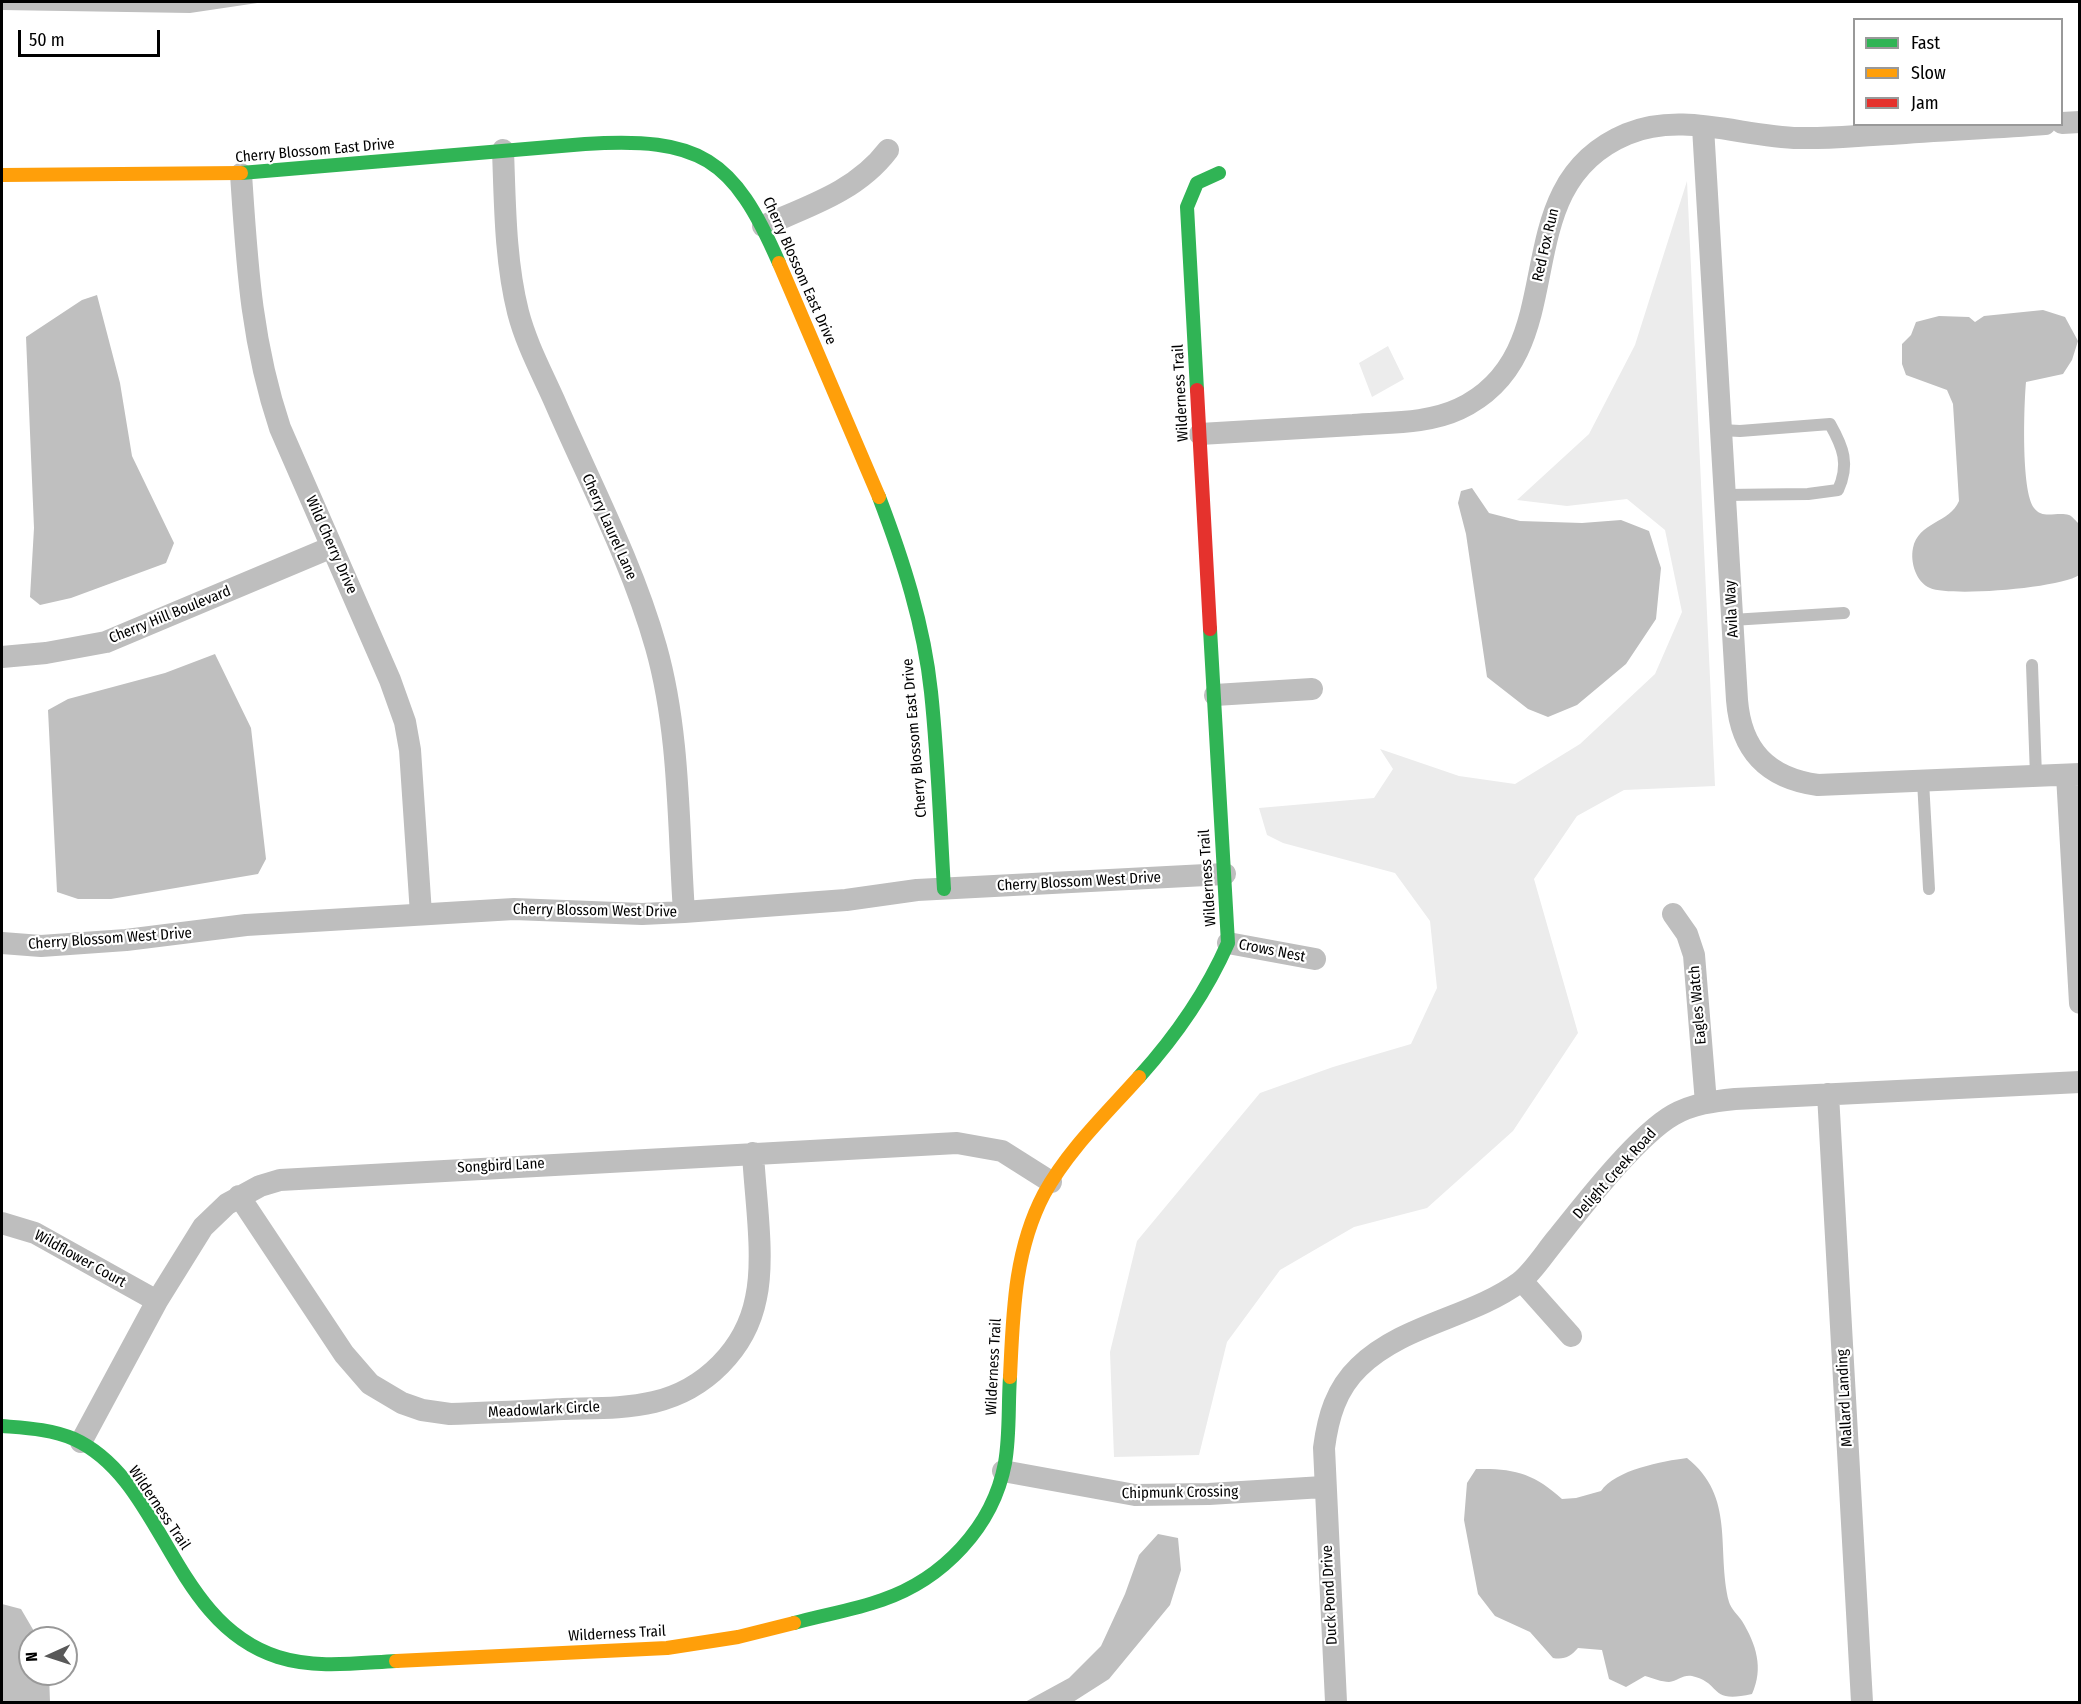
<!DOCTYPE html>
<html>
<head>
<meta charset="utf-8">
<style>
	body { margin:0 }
	#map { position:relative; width:2081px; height:1704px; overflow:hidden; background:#fff; font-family:"Fira Sans Condensed",sans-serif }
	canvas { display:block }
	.frame { position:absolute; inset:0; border:3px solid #000; pointer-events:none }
	.legend { position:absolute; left:1853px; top:18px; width:210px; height:108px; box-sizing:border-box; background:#fff; border:2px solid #999; margin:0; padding:8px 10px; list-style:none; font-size:18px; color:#000 }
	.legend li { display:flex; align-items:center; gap:12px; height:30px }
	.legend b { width:30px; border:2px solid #999 }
	.north { position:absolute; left:18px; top:1626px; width:60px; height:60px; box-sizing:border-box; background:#fff; border:2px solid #999; border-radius:50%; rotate:267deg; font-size:16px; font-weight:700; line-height:24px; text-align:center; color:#000 }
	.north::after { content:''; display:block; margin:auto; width:21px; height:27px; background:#595959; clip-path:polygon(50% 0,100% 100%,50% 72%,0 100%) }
	.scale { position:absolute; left:18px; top:30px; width:142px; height:27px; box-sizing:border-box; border:3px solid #000; border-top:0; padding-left:8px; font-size:18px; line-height:21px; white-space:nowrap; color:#000; -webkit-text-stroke:4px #fff; paint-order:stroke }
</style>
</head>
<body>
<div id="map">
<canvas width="2081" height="1704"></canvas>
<div class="frame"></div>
<ul class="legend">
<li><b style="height:8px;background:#30b455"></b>Fast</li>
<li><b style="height:8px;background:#ff9f0a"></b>Slow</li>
<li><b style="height:8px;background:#e5322d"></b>Jam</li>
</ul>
<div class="north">N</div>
<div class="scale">50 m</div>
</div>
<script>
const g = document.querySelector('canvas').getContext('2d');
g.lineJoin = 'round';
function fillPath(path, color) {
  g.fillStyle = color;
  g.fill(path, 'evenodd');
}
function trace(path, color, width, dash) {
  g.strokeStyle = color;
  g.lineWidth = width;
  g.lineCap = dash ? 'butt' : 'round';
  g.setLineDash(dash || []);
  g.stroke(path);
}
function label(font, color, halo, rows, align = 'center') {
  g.font = font + ' "Fira Sans Condensed",sans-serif';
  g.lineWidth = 4.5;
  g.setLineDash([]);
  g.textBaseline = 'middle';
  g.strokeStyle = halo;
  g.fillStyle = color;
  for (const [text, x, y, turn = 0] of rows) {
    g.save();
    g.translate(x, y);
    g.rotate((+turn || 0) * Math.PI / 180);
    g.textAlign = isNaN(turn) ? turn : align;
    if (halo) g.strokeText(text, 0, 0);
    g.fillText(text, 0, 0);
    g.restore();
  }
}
fillPath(new Path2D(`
	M 1687,181 L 1715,786 L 1624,790 L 1577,816 L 1534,879 L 1578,1033 L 1513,1131 L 1427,1208 L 1354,1227 L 1280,1270 L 1227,1342 L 1199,1455 L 1114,1457 L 1110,1352 L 1137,1241 L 1260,1093 L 1333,1067 L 1411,1044 L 1437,988 L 1430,921 L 1395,873 L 1283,843 L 1267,835 L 1259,808 L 1374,798 L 1393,769 L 1380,749 L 1459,776 L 1515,784 L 1580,744 L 1655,674 L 1682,612 L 1665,530 L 1627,499 L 1567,506 L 1517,500 L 1589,434 L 1635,345 Z
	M 1388,346 L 1404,379 L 1372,397 L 1359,363 Z`), '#ececec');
fillPath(new Path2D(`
	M 2,2 L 264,2 L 190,13 L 2,10 Z
	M 97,295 L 120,383 L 132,456 L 174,543 L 166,563 L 71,598 L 40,605 L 30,597 L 34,528 L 26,337 L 82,300 Z
	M 2043,310 L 2065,317 L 2078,341 L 2072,360 L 2063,374 L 2026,382 C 2024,405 2021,490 2034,508 C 2043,520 2057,511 2069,515 C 2072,516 2077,522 2079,524 L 2079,575 C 2061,588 1951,597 1930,588 C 1916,582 1910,562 1913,548 C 1918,522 1950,523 1959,501 L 1953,404 L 1947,390 L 1906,375 L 1902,364 L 1902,344 L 1911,335 L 1916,322 L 1939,316 L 1969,317 L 1975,322 L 1984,316 Z
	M 1472,488 L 1489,513 L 1520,521 L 1582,523 L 1621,520 L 1649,531 L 1661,568 L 1656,619 L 1626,664 L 1577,705 L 1548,717 L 1528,709 L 1487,677 L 1466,534 L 1458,503 L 1461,491 Z
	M 215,654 L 251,728 L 266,859 L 258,874 L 111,899 L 78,899 L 57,892 L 48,710 L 68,699 L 165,673 Z
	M 1687,1458 C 1736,1497 1716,1549 1729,1602 C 1731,1609 1738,1615 1742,1621 C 1756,1644 1764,1668 1752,1694 C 1707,1704 1723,1683 1692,1676 C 1684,1674 1677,1681 1669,1682 C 1662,1682 1652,1678 1645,1676 L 1626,1687 L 1609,1679 L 1602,1650 L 1578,1648 C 1571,1656 1565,1660 1553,1658 L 1530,1632 L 1495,1616 L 1478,1594 L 1464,1520 L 1467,1483 L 1476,1469 C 1513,1468 1534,1473 1562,1499 L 1576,1498 L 1601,1491 C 1615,1470 1663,1461 1687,1458 Z
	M 1158,1534 L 1178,1538 L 1181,1570 L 1170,1605 L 1109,1679 L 1073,1702 L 1025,1702 L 1069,1678 L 1101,1646 L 1125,1594 L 1139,1555 Z
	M 2,1604 L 21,1609 L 38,1638 L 30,1638 L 30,1674 L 49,1674 L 50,1702 L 2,1702 Z`), '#bfbfbf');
trace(new Path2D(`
	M 1721,430 L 1740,431 L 1830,424 C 1843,447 1850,464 1838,490 L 1808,494 L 1725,495
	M 1732,620 L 1844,613
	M 2032,665 L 2036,776
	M 1923,781 L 1929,889`), '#bebebe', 12);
trace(new Path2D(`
	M 2062,123 L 2080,122
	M 1703,127 L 1737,700 C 1741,750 1767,778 1818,785 L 2080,774
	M 503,150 C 505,204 505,260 518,312 C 526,343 541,371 554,400 C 589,481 632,562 656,647 C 680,732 678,825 684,912
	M 241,174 C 247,264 251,341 280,428 L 390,680 L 405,722 L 410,750 L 421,914
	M 763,226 C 809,206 857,191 888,150
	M 1200,434 C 1251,431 1302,428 1353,425 C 1388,422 1427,424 1459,409 C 1580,352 1498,188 1627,134 C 1682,111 1742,137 1799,138 C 1830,139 1861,135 1891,134 C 1942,130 1994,128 2045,124
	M 2,657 L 46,653 L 106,642 L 332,547
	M 1215,695 L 1312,689
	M 2067,775 L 2080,1003
	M 1673,914 L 1687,934 L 1694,955 L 1706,1103
	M 2,943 L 41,946 L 126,940 L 246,925 L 514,909 L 642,914 L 684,912 L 846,900 L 917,890 L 1225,874
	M 1228,943 L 1315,959
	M 1828,1094 L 1862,1702
	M 239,1196 L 344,1354 L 370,1384 L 402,1403 L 422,1410 L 450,1414 C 488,1413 525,1411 563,1409 C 593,1408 625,1409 654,1402 C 705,1390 746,1349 756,1298 C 765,1257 755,1196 753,1153
	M 2,1223 L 35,1233 L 157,1301
	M 1522,1281 L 1571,1336
	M 81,1442 L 157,1301 L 203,1227 L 227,1204 L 260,1186 L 280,1180 L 957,1143 L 1002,1151 L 1051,1182
	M 1003,1471 L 1135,1495 L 1209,1494 L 1323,1487
	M 1336,1702 L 1324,1448 C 1328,1417 1336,1389 1359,1367 C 1403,1324 1471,1318 1520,1282 C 1534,1271 1546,1251 1558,1237 C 1585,1203 1638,1135 1673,1115 C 1692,1104 1714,1101 1735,1099 L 2080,1082`), '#bebebe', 22);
trace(new Path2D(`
	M 241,173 L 585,144 C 700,137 733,157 779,263
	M 1197,390 L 1187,207 L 1197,183 L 1219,173
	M 879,497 C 903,560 924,625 931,692 C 938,757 940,823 944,889
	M 1139,1077 C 1176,1036 1206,993 1228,943 L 1210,629
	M 2,1426 C 26,1428 51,1429 74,1439 C 164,1480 171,1623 278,1657 C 316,1669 357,1663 396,1661
	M 794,1623 C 823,1615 854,1610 882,1600 C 943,1579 993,1527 1005,1463 C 1010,1435 1008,1405 1010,1377`), '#30b455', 14);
trace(new Path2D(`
	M 2,175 L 241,173
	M 779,263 L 879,497
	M 1010,1377 C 1013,1314 1014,1251 1044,1194 C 1068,1150 1106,1114 1139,1077
	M 396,1661 L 667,1648 L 738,1637 L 794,1623`), '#ff9f0a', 14);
trace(new Path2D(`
	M 1197,390 L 1210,629`), '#e5322d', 14);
label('15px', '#000', '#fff', [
	["Cherry Blossom East Drive",315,151,-5],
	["Red Fox Run",1546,245,-77],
	["Cherry Blossom East Drive",799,271,66],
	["Wilderness Trail",1181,393,-93],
	["Cherry Laurel Lane",609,527,66],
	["Wild Cherry Drive",331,545,66],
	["Avila Way",1732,609,-93],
	["Cherry Hill Boulevard",170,615,-22],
	["Cherry Blossom East Drive",915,738,-95],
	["Wilderness Trail",1208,878,-94],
	["Cherry Blossom West Drive",1079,882,-3],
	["Cherry Blossom West Drive",595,911,1],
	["Cherry Blossom West Drive",110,939,-4],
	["Crows Nest",1272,951,11],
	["Eagles Watch",1698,1005,-95],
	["Songbird Lane",501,1166,-3],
	["Delight Creek Road",1615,1174,-48],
	["Wildflower Court",80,1259,29],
	["Wilderness Trail",994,1367,-87],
	["Mallard Landing",1845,1398,-93],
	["Meadowlark Circle",544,1410,-3],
	["Chipmunk Crossing",1180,1493,-1],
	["Wilderness Trail",159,1508,56],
	["Duck Pond Drive",1330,1595,-93],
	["Wilderness Trail",617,1634,-3]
]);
</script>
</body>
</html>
